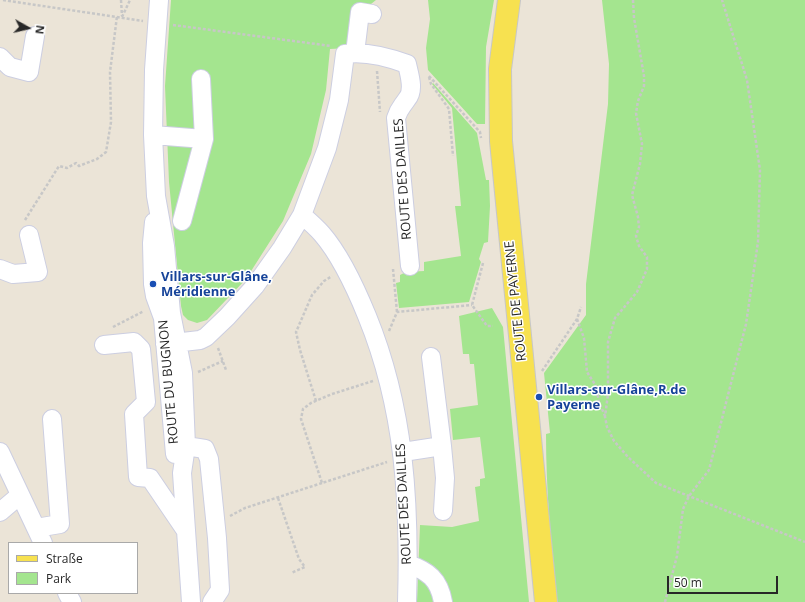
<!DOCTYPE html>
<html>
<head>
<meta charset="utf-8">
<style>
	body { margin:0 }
	#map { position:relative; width:805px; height:602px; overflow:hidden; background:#ebe4d7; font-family:"Open Sans",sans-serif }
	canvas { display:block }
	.legend { position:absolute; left:8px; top:542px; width:130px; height:52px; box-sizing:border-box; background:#fff; border:1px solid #a9a9a9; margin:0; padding:5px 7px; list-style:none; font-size:12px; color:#272727 }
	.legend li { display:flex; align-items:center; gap:8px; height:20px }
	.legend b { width:20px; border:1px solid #a9a9a9 }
	.north { position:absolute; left:8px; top:8px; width:40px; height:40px; -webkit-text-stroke:3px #fff; paint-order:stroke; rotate:98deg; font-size:11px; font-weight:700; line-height:16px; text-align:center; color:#272727 }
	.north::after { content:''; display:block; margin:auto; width:14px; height:18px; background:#272727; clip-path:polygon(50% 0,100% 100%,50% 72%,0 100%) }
	.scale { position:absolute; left:667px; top:576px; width:111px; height:18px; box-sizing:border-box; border:2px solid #272727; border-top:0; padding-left:5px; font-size:12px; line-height:14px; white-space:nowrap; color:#272727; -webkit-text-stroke:3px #fff; paint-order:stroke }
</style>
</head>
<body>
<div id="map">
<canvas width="805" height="602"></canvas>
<ul class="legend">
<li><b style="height:5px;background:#f7e150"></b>Straße</li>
<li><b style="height:11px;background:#a4e58f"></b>Park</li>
</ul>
<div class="north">N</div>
<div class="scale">50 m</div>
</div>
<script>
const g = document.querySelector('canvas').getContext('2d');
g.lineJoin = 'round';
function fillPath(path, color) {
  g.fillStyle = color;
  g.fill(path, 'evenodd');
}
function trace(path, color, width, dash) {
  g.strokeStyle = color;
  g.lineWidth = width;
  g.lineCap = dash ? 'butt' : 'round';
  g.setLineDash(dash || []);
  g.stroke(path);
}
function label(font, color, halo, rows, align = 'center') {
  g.font = font + ' "Open Sans",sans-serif';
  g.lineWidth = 3;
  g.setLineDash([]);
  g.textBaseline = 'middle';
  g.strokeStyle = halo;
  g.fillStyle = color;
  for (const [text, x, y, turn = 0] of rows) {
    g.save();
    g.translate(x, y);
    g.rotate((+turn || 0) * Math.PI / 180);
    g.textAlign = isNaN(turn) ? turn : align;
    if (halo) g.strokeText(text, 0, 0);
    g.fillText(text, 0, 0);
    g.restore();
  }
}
fillPath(new Path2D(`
	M 171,0 L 376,0 L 371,4 L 357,5 L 348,48 L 330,49 L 326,90 L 311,154 L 283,221 L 246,279 L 207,320 L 197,323 L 188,320 L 183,315 L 181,306 L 169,182 L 165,86 Z
	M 428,0 L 494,0 L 486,47 L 485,124 L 477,124 L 428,70 L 426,48 L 430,19 Z
	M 602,0 L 805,0 L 805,602 L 557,602 C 551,546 546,490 546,434 L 550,433 L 544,373 L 586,315 L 586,284 L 608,104 L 609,64 Z
	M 433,83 L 477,133 L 486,180 L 489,180 L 490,206 L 488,242 L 484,243 L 479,259 L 481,262 L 469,302 L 399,308 L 396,283 L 400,282 L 400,275 L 406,272 L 424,271 L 424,262 L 461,256 L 455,206 L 461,206 L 452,108 L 432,84 Z
	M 492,308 L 503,327 L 529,602 L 417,602 L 420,525 L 452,527 L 479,521 L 475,487 L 480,486 L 480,479 L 485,478 L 480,437 L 453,440 L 450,409 L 478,405 L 474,364 L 470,364 L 469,354 L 463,354 L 459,316 Z`), '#a4e58f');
const minor = new Path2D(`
	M 159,0 L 154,70 L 153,135 L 156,196 L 165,246 L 171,313 L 183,373 L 186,446 L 182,473 L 191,602
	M 355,53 L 360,12 L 372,14
	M 0,57 L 10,67 L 29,72 L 35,36
	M 153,135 L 204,139 L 201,79
	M 302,215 C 309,221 316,227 322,234 C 341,256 356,289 367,316 C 405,409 410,503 407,602
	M 182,221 L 204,139
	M 154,222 L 152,243 L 153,284 L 155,296 L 163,318 L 175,454
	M 0,269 L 13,274 L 38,272 L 29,235
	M 165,344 L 200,340 L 206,337 L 227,317 L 255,286 L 282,248 L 302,215 L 327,148 L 339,100 L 345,54 C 365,51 388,57 407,64 C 409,74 415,90 407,99 C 401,108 399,108 396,118 L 410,266
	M 104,345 L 134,342 L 141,349 L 146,402 L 134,414 L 138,477 L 150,478 L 186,531
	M 186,446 L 205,449 L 209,459 L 217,538 L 220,590 L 212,602
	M 442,446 L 445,478 L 443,511
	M 0,452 L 43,543
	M 403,452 L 442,446 L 431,357
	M 0,512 L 20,495
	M 36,528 L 60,524 L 52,419
	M 408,564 C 428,571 439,579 443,602
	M 67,593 L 72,602`);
const major = new Path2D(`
	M 509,0 L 500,69 L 501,141 L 546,602`);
trace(minor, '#cccee1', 20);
trace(major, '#c7c7c7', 24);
trace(new Path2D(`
	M 3,0 L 143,21
	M 121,0 L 122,16
	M 633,0 L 634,18 L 644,76 L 644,86 L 638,101 L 636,113 L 642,144 L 640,164 L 632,195 L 638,217 L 639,227 L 636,236 L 639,246 L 647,257 L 647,269 L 637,292 L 615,318 L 608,342 L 608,394 L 605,417 L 607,427 L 614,441 L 628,457 L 656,483 L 805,542
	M 122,17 L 130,0
	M 173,25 L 331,46
	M 377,71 L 380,112
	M 429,76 L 480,132 L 481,138
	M 429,77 L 431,84 L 449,109 L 453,156
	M 25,220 L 59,166 L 67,168 L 76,163 L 79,166 L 97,159 L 106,152 L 111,122 L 110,72 L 117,16
	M 483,263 L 472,305 L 487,326 L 493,326
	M 393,269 L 397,312
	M 577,319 L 584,338 L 587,372 L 596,386 L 599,402 L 605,416
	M 113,327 L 144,311
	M 389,331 L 397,312 L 472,305
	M 218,348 L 226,370
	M 542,371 L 577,319 L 581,307
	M 198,372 L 223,361
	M 373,381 L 332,394 L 311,403 L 303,409 L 301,419 L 322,483 L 387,462
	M 316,401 L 300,350 L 296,332 L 312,295 L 324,281 L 332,276
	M 278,498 L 299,559 L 305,567 L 291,573
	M 230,516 L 245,508 L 322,483
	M 665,602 L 677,556 L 683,509 L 689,496 L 709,470 L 746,324 L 758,242 L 760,170 L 747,80 L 722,0`), '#c7c7c7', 2.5, [3, 2]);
trace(minor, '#fff', 18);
trace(major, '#f7e150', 22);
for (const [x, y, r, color] of [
	[153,284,4,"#1a4fb4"],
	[539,397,4,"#1a4fb4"]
]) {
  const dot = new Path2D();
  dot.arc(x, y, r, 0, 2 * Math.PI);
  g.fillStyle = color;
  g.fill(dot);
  trace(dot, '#fff', 1.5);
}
label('13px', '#272727', '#fff', [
	["ROUTE DES DAILLES",403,179,-94],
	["ROUTE DE PAYERNE",516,301,-96],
	["ROUTE DU BUGNON",169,382,-95],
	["ROUTE DES DAILLES",404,504,-93]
]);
label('bold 13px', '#164399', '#fff', [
	["Villars-sur-Glâne,",161,277],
	["Méridienne",161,292],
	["Villars-sur-Glâne,R.de",547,390],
	["Payerne",547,405]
], 'left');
</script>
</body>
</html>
